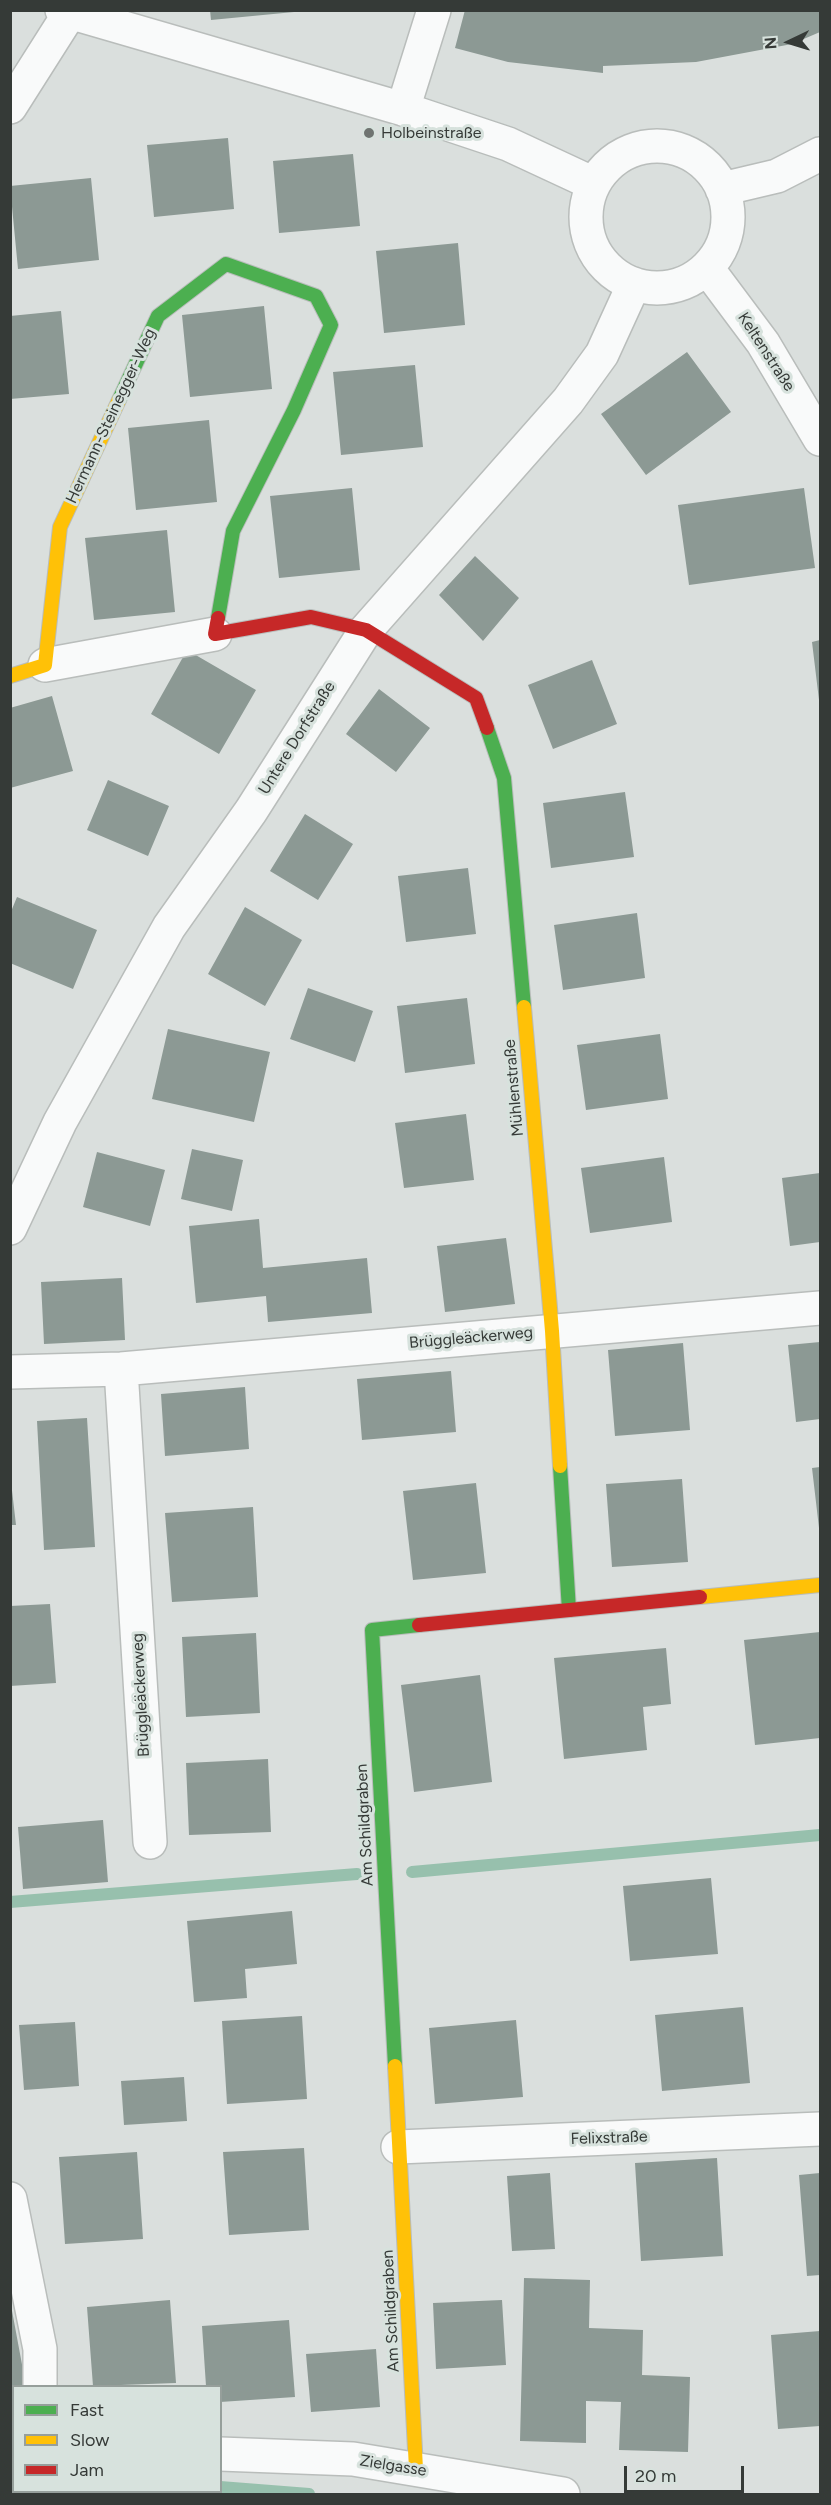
<!DOCTYPE html>
<html>
<head>
<meta charset="utf-8">
<style>
	body { margin:0 }
	#map { position:relative; width:831px; height:2505px; overflow:hidden; background:#dadfdd; font-family:Figtree,sans-serif }
	canvas { display:block }
	.frame { position:absolute; inset:0; border:12px solid #353a37; pointer-events:none }
	.legend { position:absolute; left:12px; top:2385px; width:210px; height:108px; box-sizing:border-box; background:#d7e2dd; border:2px solid #969f9b; margin:0; padding:8px 10px; list-style:none; font-size:18px; color:#353a37 }
	.legend li { display:flex; align-items:center; gap:12px; height:30px }
	.legend b { width:30px; border:2px solid #969f9b }
	.north { position:absolute; left:759px; top:12px; width:60px; height:60px; -webkit-text-stroke:4px #d7e2dd; paint-order:stroke; rotate:266deg; font-size:16px; font-weight:700; line-height:24px; text-align:center; color:#353a37 }
	.north::after { content:''; display:block; margin:auto; width:21px; height:27px; background:#353a37; clip-path:polygon(50% 0,100% 100%,50% 72%,0 100%) }
	.scale { position:absolute; left:624px; top:2466px; width:120px; height:27px; box-sizing:border-box; border:3px solid #353a37; border-top:0; padding-left:8px; font-size:18px; line-height:21px; white-space:nowrap; color:#353a37; -webkit-text-stroke:4px #d7e2dd; paint-order:stroke }
</style>
</head>
<body>
<div id="map">
<canvas width="831" height="2505"></canvas>
<div class="frame"></div>
<ul class="legend">
<li><b style="height:8px;background:#4caf50"></b>Fast</li>
<li><b style="height:8px;background:#ffc107"></b>Slow</li>
<li><b style="height:8px;background:#c62828"></b>Jam</li>
</ul>
<div class="north">N</div>
<div class="scale">20 m</div>
</div>
<script>
const g = document.querySelector('canvas').getContext('2d');
g.lineJoin = 'round';
function trace(path, color, width, dash) {
  g.strokeStyle = color;
  g.lineWidth = width;
  g.lineCap = dash ? 'butt' : 'round';
  g.setLineDash(dash || []);
  g.stroke(path);
}
function fillPath(path, color) {
  g.fillStyle = color;
  g.fill(path, 'evenodd');
}
function label(font, color, halo, rows, align = 'center') {
  g.font = font + ' Figtree,sans-serif';
  g.lineWidth = 6;
  g.setLineDash([]);
  g.textBaseline = 'middle';
  g.strokeStyle = halo;
  g.fillStyle = color;
  for (const [text, x, y, turn = 0] of rows) {
    g.save();
    g.translate(x, y);
    g.rotate((+turn || 0) * Math.PI / 180);
    g.textAlign = isNaN(turn) ? turn : align;
    if (halo) g.strokeText(text, 0, 0);
    g.fillText(text, 0, 0);
    g.restore();
  }
}
trace(new Path2D(`
	M 412,1872 L 820,1835
	M 10,1902 L 357,1874
	M 220,2487 L 309,2494
	M 10,2488 L 14,2487
	M 82,2492 L 101,2494`), '#97c0ad', 12);
fillPath(new Path2D(`
	M 210,10 L 294,10 L 294,12 L 211,20 Z
	M 465,10 L 820,10 L 820,32 L 792,44 L 696,62 L 603,66 L 603,73 L 508,62 L 455,48 Z
	M 228,138 L 234,209 L 154,217 L 147,145 Z
	M 353,154 L 360,226 L 279,233 L 273,161 Z
	M 91,178 L 99,260 L 18,269 L 10,186 Z
	M 458,243 L 465,325 L 384,333 L 376,251 Z
	M 264,306 L 272,389 L 190,397 L 182,315 Z
	M 61,311 L 69,394 L 10,399 L 10,316 Z
	M 687,352 L 731,412 L 646,475 L 601,414 Z
	M 415,365 L 423,447 L 341,455 L 333,372 Z
	M 209,420 L 217,502 L 136,510 L 128,428 Z
	M 352,488 L 360,570 L 279,578 L 270,496 Z
	M 804,488 L 815,568 L 689,585 L 678,505 Z
	M 167,530 L 175,612 L 94,620 L 85,538 Z
	M 475,556 L 519,598 L 483,641 L 439,595 Z
	M 820,640 L 820,700 L 819,700 L 812,642 Z
	M 187,650 L 256,690 L 219,754 L 151,714 Z
	M 592,660 L 617,724 L 553,749 L 528,685 Z
	M 379,689 L 430,728 L 396,772 L 346,734 Z
	M 52,696 L 73,771 L 10,788 L 10,708 Z
	M 108,780 L 169,806 L 148,856 L 87,830 Z
	M 625,792 L 634,857 L 551,868 L 543,803 Z
	M 305,814 L 353,844 L 318,900 L 270,871 Z
	M 468,868 L 476,934 L 406,942 L 398,876 Z
	M 17,897 L 97,930 L 73,989 L 10,963 L 10,914 Z
	M 245,907 L 302,940 L 265,1006 L 208,974 Z
	M 637,913 L 645,978 L 563,990 L 554,925 Z
	M 308,988 L 373,1011 L 355,1062 L 290,1039 Z
	M 467,998 L 475,1064 L 405,1073 L 397,1006 Z
	M 168,1029 L 270,1052 L 254,1122 L 152,1099 Z
	M 660,1034 L 668,1099 L 586,1110 L 577,1045 Z
	M 466,1114 L 474,1180 L 404,1188 L 395,1123 Z
	M 192,1149 L 243,1160 L 232,1211 L 181,1199 Z
	M 97,1152 L 165,1170 L 150,1226 L 83,1207 Z
	M 664,1157 L 672,1222 L 590,1233 L 581,1168 Z
	M 820,1173 L 820,1242 L 790,1246 L 782,1178 Z
	M 259,1219 L 263,1268 L 367,1258 L 372,1313 L 268,1322 L 266,1296 L 196,1303 L 189,1226 Z
	M 506,1238 L 515,1304 L 445,1312 L 437,1246 Z
	M 122,1278 L 125,1340 L 44,1344 L 41,1282 Z
	M 820,1342 L 820,1419 L 796,1422 L 788,1345 Z
	M 683,1343 L 690,1430 L 615,1436 L 608,1350 Z
	M 451,1371 L 456,1432 L 362,1440 L 357,1379 Z
	M 245,1387 L 249,1449 L 165,1456 L 161,1394 Z
	M 87,1418 L 95,1547 L 44,1550 L 37,1421 Z
	M 820,1467 L 820,1528 L 819,1528 L 812,1468 Z
	M 10,1473 L 16,1525 L 10,1525 Z
	M 682,1479 L 688,1562 L 612,1567 L 606,1484 Z
	M 476,1483 L 486,1573 L 413,1580 L 403,1491 Z
	M 253,1507 L 258,1597 L 172,1602 L 165,1513 Z
	M 50,1604 L 56,1683 L 10,1686 L 10,1606 Z
	M 820,1632 L 820,1738 L 755,1745 L 744,1640 Z
	M 256,1633 L 260,1713 L 186,1717 L 182,1637 Z
	M 666,1648 L 671,1704 L 643,1707 L 647,1750 L 564,1759 L 554,1658 Z
	M 480,1675 L 492,1782 L 414,1792 L 401,1685 Z
	M 268,1759 L 271,1832 L 189,1835 L 186,1763 Z
	M 103,1820 L 108,1882 L 23,1889 L 18,1827 Z
	M 711,1878 L 718,1954 L 630,1961 L 623,1886 Z
	M 292,1911 L 297,1964 L 245,1969 L 247,1998 L 194,2002 L 187,1921 Z
	M 743,2007 L 750,2083 L 662,2091 L 655,2015 Z
	M 302,2016 L 307,2099 L 227,2104 L 222,2021 Z
	M 516,2020 L 523,2097 L 435,2104 L 429,2028 Z
	M 75,2022 L 79,2086 L 24,2090 L 19,2025 Z
	M 184,2077 L 187,2121 L 124,2125 L 121,2081 Z
	M 304,2148 L 309,2230 L 229,2235 L 223,2152 Z
	M 137,2152 L 143,2239 L 65,2244 L 59,2157 Z
	M 717,2158 L 723,2256 L 641,2261 L 635,2163 Z
	M 550,2173 L 555,2249 L 512,2251 L 507,2176 Z
	M 820,2173 L 820,2275 L 807,2276 L 799,2175 Z
	M 524,2278 L 590,2280 L 589,2328 L 643,2330 L 642,2375 L 690,2377 L 688,2452 L 619,2450 L 621,2402 L 586,2401 L 586,2443 L 520,2441 Z
	M 10,2300 L 26,2386 L 14,2386 L 14,2408 L 10,2409 Z
	M 170,2300 L 176,2383 L 93,2386 L 87,2307 Z
	M 502,2300 L 506,2365 L 436,2369 L 433,2303 Z
	M 289,2320 L 295,2397 L 220,2402 L 220,2386 L 206,2386 L 202,2326 Z
	M 820,2331 L 820,2426 L 778,2429 L 771,2335 Z
	M 376,2349 L 380,2407 L 311,2412 L 306,2354 Z`), '#8c9994');
const street = new Path2D(`
	M 62,10 L 403,109 L 508,144 L 594,184
	M 10,107 L 69,14
	M 403,109 L 434,10
	M586 217a71 71 0 1 1 142 0a71 71 0 1 1-142 0Z
	M 722,189 L 777,176 L 820,154
	M 707,268 L 763,343 L 820,439
	M 45,665 L 215,634
	M 10,1228 L 60,1122 L 169,927 L 251,811 L 366,630 L 568,401 L 602,354 L 634,284
	M 121,1369 L 150,1842
	M 10,1372 L 121,1369 L 820,1308
	M 398,2147 L 820,2129
	M 10,2199 L 40,2349 L 40,2386
	M 10,2450 L 14,2450
	M 220,2454 L 353,2459 L 563,2494`);
const fast = new Path2D(`
	M 119,400 L 158,316 L 226,264 L 316,296 L 331,325 L 294,410 L 233,531 L 218,618
	M 487,728 L 504,778 L 524,1007
	M 560,1466 L 569,1610
	M 395,2066 L 372,1630 L 419,1625`);
const slow = new Path2D(`
	M 10,676 L 45,665 L 60,527 L 119,400
	M 524,1007 L 552,1331 L 560,1466
	M 700,1597 L 820,1585
	M 395,2066 L 416,2469`);
const jam = new Path2D(`
	M 218,618 L 215,634 L 311,617 L 366,630 L 476,698 L 487,728
	M 419,1625 L 700,1597`);
trace(street, '#b9bdbb', 36);
trace(fast, '#b9bdbb', 16);
trace(slow, '#b9bdbb', 16);
trace(jam, '#b9bdbb', 16);
trace(street, '#f9fafa', 33);
trace(fast, '#4caf50', 14);
trace(slow, '#ffc107', 14);
trace(jam, '#c62828', 14);
for (const [x, y, r, color] of [
	[369,133,6,"#6f7471"]
]) {
  const dot = new Path2D();
  dot.arc(x, y, r, 0, 2 * Math.PI);
  g.fillStyle = color;
  g.fill(dot);
  trace(dot, '#d7e2dd', 2);
}
label('16px', '#353a37', '#d7e2dd', [
	["Holbeinstraße",381,133]
], 'left');
label('16px', '#353a37', '#d7e2dd', [
	["Keltenstraße",766,352,57],
	["Hermann-Steinegger-Weg",111,416,-65],
	["Untere Dorfstraße",297,738,-58],
	["Mühlenstraße",514,1088,-95],
	["Brüggleäckerweg",471,1338,-5],
	["Brüggleäckerweg",141,1695,-93],
	["Am Schildgraben",365,1825,-93],
	["Felixstraße",609,2138,-2],
	["Am Schildgraben",391,2311,-93],
	["Zielgasse",393,2466,9]
]);
</script>
</body>
</html>
